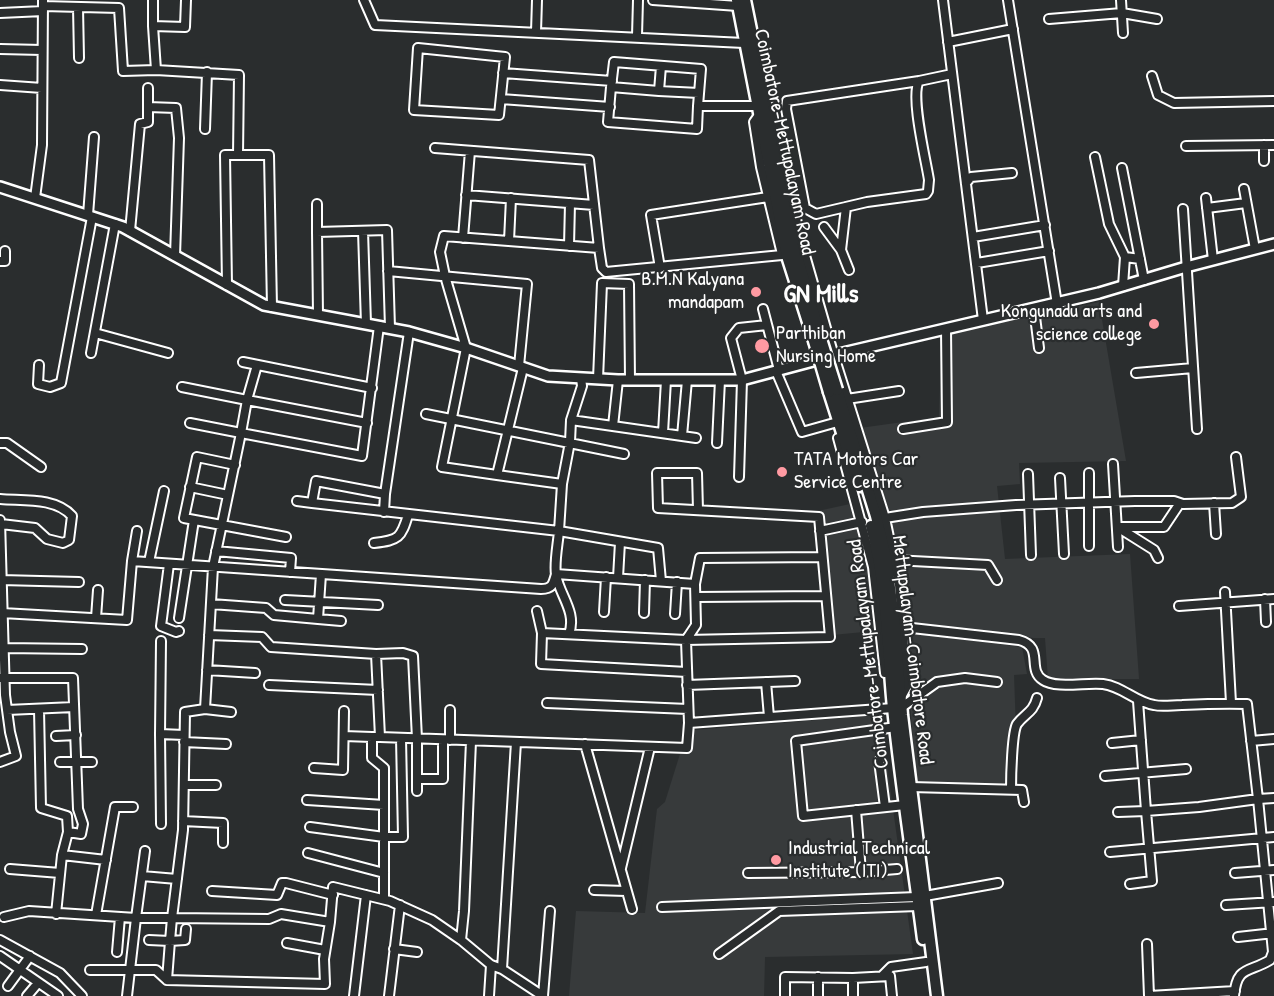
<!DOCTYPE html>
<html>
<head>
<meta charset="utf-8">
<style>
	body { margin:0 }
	canvas { display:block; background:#2a2d2e }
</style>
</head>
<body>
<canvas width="1274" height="996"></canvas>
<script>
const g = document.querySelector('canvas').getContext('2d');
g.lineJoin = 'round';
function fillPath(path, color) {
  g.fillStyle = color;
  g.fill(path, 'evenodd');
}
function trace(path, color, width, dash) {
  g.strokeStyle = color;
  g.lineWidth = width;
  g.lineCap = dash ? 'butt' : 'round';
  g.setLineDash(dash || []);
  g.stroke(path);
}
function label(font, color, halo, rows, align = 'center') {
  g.font = font + ' "Patrick Hand",sans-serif';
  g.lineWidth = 4.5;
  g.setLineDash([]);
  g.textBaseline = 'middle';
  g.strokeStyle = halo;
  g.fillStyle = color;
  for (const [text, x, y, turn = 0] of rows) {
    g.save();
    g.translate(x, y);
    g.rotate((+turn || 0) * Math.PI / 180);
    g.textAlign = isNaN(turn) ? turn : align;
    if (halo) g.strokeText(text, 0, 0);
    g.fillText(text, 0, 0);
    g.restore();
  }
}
fillPath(new Path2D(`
	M 1099,302 L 1126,461 L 1019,463 L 1020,484 L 997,486 L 1005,559 L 1130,554 L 1139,679 L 1048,679 L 1045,638 L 1034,638 L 906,624 L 886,513 L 860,428 L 939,417 L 942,335 Z
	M 850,504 L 854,520 L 822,527 L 818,511 Z
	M 857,526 L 868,570 L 874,631 L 832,635 L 822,533 Z
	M 905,632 L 1022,647 L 1027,674 L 1014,675 L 1018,789 L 916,784 Z
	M 880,715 L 913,954 L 765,957 L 764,996 L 569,996 L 576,911 L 645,913 L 657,809 L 665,802 L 680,754 L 686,754 L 694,730 Z`), '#373a3b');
const minor = new Path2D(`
	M 153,0 L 153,26
	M 364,0 L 375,25 L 744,43
	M 653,0 L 738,6
	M 943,0 L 983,320
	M 1008,0 L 1057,304
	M 1121,0 L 1123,33
	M 43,6 L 119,8 L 123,71 L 156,70 L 153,26 L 185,27 L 186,0
	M 78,7 L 79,58
	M 0,13 L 43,11
	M 1049,19 L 1122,13 L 1157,19
	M 536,32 L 537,0
	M 637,36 L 638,0
	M 948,42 L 1013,29
	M 418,48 L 505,57 L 499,115 L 414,110 Z
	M 0,49 L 42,50
	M 661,66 L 659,91 L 611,87 L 614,62 L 701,69 L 698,106 L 758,106
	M 156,70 L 239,75 L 238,155
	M 503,73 L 612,81
	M 1152,76 L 1158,95 L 1174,103 L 1274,101
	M 919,81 L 787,101 L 786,109 L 805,208 L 816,214 L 867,202 L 926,194 L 928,191 L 929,180 C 926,160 910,96 919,81 L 952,74
	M 0,85 L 42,88
	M 611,87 L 608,122 L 697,129 L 698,106
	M 659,91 L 699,93
	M 501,99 L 610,107
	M 148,107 L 176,108 L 179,138 L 175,256
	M 770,114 L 776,121 L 800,238 L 834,356 L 885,518 L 899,585 L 907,686 L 901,697
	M 759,115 L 754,122 L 761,167 L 782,254
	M 205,129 L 207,72
	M 1186,146 L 1274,145
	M 435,148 L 589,160 L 599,248 L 444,236 L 440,252 L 445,276 L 466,348 L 442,467 L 497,475 L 523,368
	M 1095,157 L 1109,224 L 1125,257 L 1140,259
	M 1264,161 L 1264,145
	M 1122,168 L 1144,280
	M 966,183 L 971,177 L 1012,173
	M 1244,189 L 1255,249
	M 466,195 L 594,205
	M 35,198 L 42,145 L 43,0
	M 1206,198 L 1213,260
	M 317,204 L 317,232 L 387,230 L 390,328
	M 1207,208 L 1246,203
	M 1183,209 L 1197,429
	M 88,215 L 94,137
	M 824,227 L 841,250 L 849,270
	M 130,231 L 140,124 L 148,122 L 148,88
	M 363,231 L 366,324
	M 317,232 L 318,315
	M 973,237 L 1045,225
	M 463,238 L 470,151
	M 509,241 L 511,198
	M 569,246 L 570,203
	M 599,248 L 602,268 L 606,272 L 782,255
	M 841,250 L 846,207
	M 0,261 L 5,261 L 5,251
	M 977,263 L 1049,251
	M 660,268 L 651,215 L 768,197
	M 388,271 L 527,284 L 519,366
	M 227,285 L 225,155 L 269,155 L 272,307
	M 1123,286 L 1125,257
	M 763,309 L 779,370
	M 1034,309 L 1039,348
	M 409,332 L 385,494 L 316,481 L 312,503 L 559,531 C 558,544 554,562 556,575 C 560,596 577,612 569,634
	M 95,333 L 168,353
	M 91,353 L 115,224
	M 243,362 L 372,388
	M 39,365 L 38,384 L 50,387 L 61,383 L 92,217
	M 776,371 L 802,432 L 834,423
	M 1136,373 L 1193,368
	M 598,379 L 602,283 L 629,284 L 630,380
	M 182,387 L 247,400 L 257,365
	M 847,399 L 899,391
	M 426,414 L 624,454
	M 571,420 L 582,386 L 581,378
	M 190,423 L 241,433 L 247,400 L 367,423
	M 613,426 L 618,380
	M 903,429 L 947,422 L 946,329
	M 663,433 L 666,380
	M 682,436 L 687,380
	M 838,438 L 873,567 L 885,673
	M 0,443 L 7,443 L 41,467
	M 717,443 L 720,380
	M 1113,464 L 1118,547
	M 235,465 L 197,457 L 184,518 L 286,537
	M 1089,473 L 1089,546
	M 1028,474 L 1031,555
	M 497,475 L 562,484 L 570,442 L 571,420 L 696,438
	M 739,477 L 742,380 L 731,338 L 739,328 L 767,325
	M 1060,478 L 1064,554
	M 562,484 L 559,531 L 658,548 L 661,581
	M 190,487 L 228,495
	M 0,499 C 23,501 55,497 72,516 L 69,540 L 63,543 L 47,539 L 35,528 L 1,524
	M 297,501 L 312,503
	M 1214,503 L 1216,534
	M 384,512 L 385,494
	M 885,518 L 923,512 L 1016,505 L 1135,501 L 1174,501 L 1183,504 L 1232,503 L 1241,497 L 1236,457
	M 0,520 L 5,695 L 10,732 L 16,756 L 0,762
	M 1117,527 L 1164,527 L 1180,503
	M 1119,528 L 1154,550 L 1158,558
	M 820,531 L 862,522
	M 374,543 C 399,540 401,538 408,515
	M 216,551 L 291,558 L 290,572
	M 894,560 L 988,565 L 997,580
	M 132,561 L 541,589 C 552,589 553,585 556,574 L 695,584 L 696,625 L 686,640 L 689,723 L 893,708
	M 149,562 L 164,491
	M 169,564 L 161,626 L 176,632 L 179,631
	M 618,578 L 620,542
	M 1,580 L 79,582
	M 695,584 L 700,558 L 822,557
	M 1225,592 L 1231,703
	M 696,597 L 826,596
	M 1265,599 L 1266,622
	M 285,600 L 378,605
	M 211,604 L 266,608 L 274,615 L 318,619 L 321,574
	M 1179,606 L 1274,599
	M 537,611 L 542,633
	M 604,612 L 606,577
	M 2,613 L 127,620 L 132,561 L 137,531
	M 644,613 L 645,580
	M 675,614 L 677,582
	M 96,618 L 98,590
	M 179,618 L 194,520
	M 318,619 L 341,621
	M 903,627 L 1019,640 C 1045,647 1026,669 1043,680 C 1056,689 1087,682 1103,684 C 1122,686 1135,702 1154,705 C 1162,707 1173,705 1182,705 C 1203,704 1225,703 1247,704 L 1258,799 L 1199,807 L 1146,811 L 1138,701
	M 209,635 L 262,637 L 271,647 L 376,654 L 380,737 L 687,748 L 689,723
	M 4,648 L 82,649
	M 376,654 L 403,653 L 413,656 L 417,739 L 417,791
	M 207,670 L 255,673
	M 687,672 L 541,664 L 542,633 L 686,640 L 830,637 L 819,517 C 765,514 711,511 658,508 L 657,473 L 697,473 L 698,510
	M 0,678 L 73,678 L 78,809 L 83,824 L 81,834 L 68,832 L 62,855 L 56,914
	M 766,682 L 769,717
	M 269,685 L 378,690
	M 687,685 L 795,681
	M 547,703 L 688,709
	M 902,707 L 937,682 L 965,678 L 997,682
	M 39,709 L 41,808 L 67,816 L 68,832
	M 205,709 L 231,712
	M 7,710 L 74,707
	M 450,710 L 450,740
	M 896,727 L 796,741 L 803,816 L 905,805
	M 160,734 L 161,641
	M 56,736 L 76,735
	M 344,736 L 372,737
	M 380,737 L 372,737 L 372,758 L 384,768 L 384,899
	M 1251,741 L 1274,739
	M 184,742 L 226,744
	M 1112,743 L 1141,740
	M 585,744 L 632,909
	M 879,761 L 885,807
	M 60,762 L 92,762
	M 314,768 L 343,770 L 344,711
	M 1105,776 L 1186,769
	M 417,779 L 443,779 L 443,740
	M 184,785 L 216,785
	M 911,787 L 1022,790 L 1024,802
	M 1011,789 C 1011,778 1012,732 1017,724 C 1025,713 1033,713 1037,698
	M 307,800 L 384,805
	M 856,810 L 861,872
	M 1118,812 L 1146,811 L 1152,881 L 1130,884
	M 183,821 L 223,823 L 223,843
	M 161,824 L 160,734 L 184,735
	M 310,827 L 384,837 L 403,837 L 401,738
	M 1110,852 L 1274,837
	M 308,853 L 384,873
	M 62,855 L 106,860
	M 621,868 L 650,747
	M 10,869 L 60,873
	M 748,873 L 861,872 L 897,869
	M 1235,873 L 1274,870
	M 142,876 L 177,879
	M 594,890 L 626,891
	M 212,891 L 277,895 L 282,883 L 286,883 L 333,895
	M 925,896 L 998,883
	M 1226,905 L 1274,902
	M 662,907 L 917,897
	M 96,915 L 115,807 L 133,807
	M 4,917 L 29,911 L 136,918 L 145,851
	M 186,929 L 185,940 L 170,941 L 167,980 L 325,984 L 324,959 L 330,922
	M 1238,937 L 1274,933
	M 0,940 L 60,973 L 82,996
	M 149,940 L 170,941 L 172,918 L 269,919 L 281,914 L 330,922 L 333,887 L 390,901 L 432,920 L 461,940 L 491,965 L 502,969 L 543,996
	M 461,940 L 464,911 L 471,741
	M 287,943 L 325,950
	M 1147,944 L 1149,996
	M 394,949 L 417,952
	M 117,952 L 120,917
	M 719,954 L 779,911 L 918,906
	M 0,956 L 58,996
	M 502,969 L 516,742
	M 90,970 L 156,970 L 167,980
	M 882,976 L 891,967 L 926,962
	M 818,977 L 818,996
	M 853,978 L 890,976 L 892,996
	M 8,986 L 30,956
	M 27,996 L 38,983
	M 127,996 L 136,918 L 172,918 L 183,830 L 185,712 L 205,709 L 213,567 L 241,433 L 362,456 L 379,326
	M 354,996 L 366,895
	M 389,996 L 400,905
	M 489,996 L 491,965
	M 543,996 L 550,911
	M 785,996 L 785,977 L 853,978 L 853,996
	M 1149,996 L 1235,991
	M 1234,996 C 1237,965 1249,973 1270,960 L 1273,952 L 1258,799 L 1274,798`);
const major = new Path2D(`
	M 0,187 L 123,227 L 264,305 L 409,332 L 466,348 L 548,376 L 618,380 L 742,380 L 847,352 L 1099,293 L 1186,267 L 1274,244`);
const highway = new Path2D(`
	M 737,0 L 787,256 L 814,341
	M 745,0 L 797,256 L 821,339
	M 837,390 L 876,516 L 886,557 L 895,626 L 902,715 L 937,996
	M 829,392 L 859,486
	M 871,526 C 887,586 887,647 893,708 C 901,785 913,862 923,939`);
trace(minor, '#fff', 12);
trace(major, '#fff', 14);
trace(highway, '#fff', 15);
trace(minor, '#2a2d2e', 8);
trace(major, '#2a2d2e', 9);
trace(highway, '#2a2d2e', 10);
const highwayBridge = new Path2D(`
	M 821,339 L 837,390
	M 814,341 L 829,392`);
trace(highwayBridge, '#fff', 15, []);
trace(highwayBridge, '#2a2d2e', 10);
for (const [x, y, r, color] of [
	[756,292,6,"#ff9aa2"],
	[1154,324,6,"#ff9aa2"],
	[762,346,8,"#ff9aa2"],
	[782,472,6,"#ff9aa2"],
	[776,860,6,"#ff9aa2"]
]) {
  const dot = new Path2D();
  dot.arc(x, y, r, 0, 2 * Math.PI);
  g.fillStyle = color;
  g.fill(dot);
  trace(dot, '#2a2d2e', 2);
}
label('20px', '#fff', '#2a2d2e', [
	["Coimbatore-Mettupalayam Road",784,142,78],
	["Mettupalayam-Coimbatore Road",912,650,83],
	["Coimbatore-Mettupalayam Road",869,654,-97]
]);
label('20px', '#fff', '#2a2d2e', [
	["B.M.N Kalyana",744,280,"right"],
	["mandapam",744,303,"right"],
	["Kongunadu arts and",1142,312,"right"],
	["science college",1142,335,"right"],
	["Parthiban",776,334],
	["Nursing Home",776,357],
	["TATA Motors Car",794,460],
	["Service Centre",794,483],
	["Industrial Technical",788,849],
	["Institute (ITI)",788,872]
], 'left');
label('bold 26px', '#fff', '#2a2d2e', [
	["GN Mills",821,295]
]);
</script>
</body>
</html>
